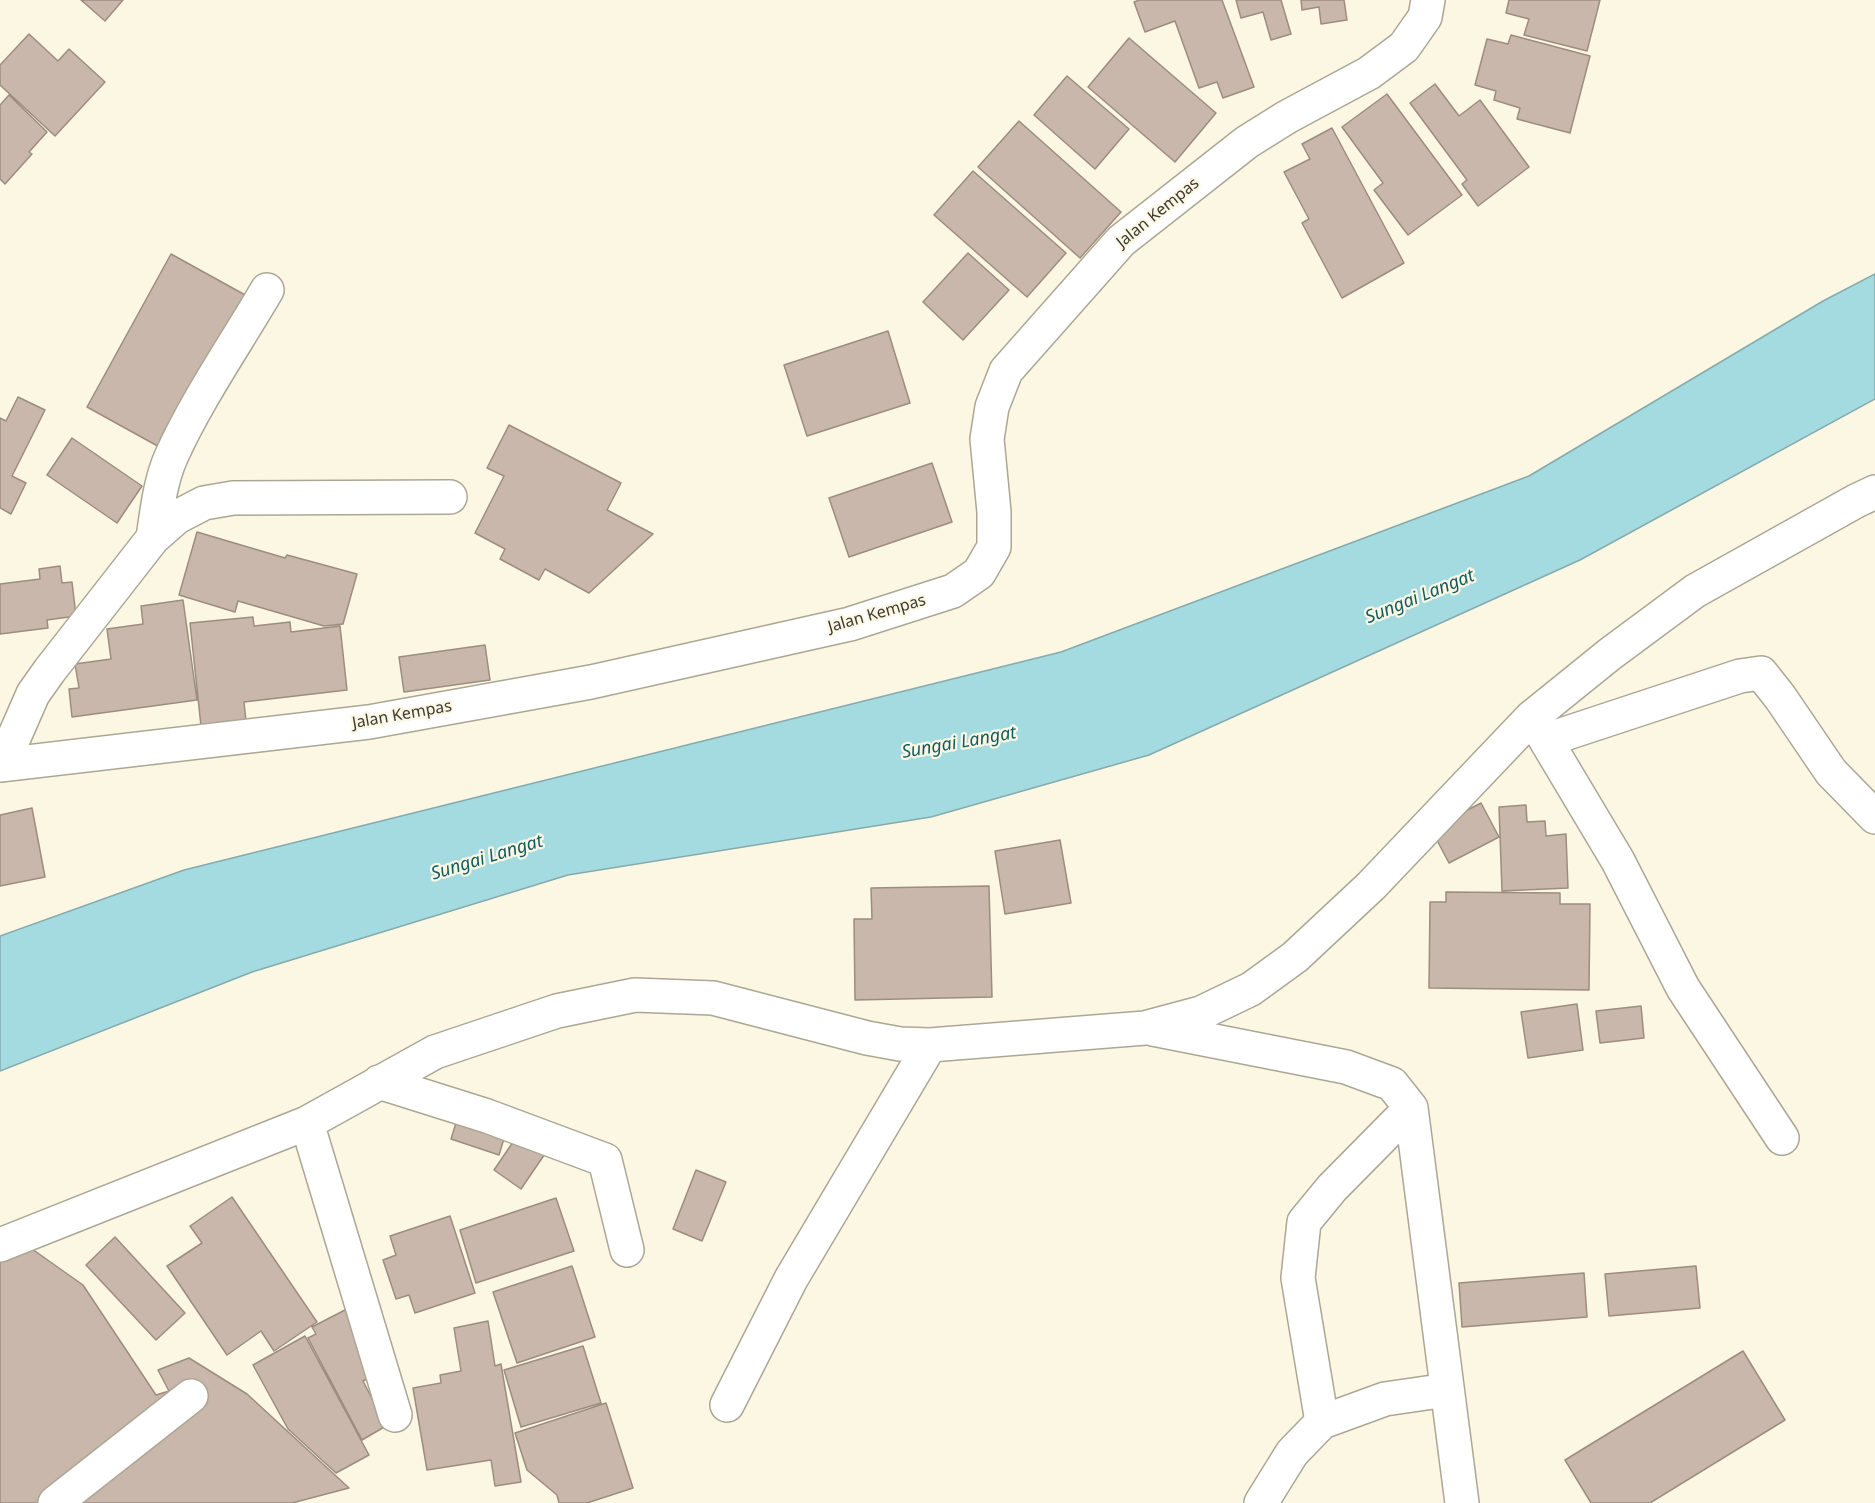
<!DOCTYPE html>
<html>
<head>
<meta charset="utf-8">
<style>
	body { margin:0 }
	canvas { display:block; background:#fcf7e3 }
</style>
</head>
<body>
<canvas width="1875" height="1503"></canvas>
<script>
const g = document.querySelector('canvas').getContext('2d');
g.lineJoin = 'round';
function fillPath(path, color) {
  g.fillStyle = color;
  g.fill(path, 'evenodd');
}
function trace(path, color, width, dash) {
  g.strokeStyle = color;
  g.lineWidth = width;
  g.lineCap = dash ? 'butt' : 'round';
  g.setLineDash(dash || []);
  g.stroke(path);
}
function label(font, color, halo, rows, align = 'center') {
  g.font = font + ' "Noto Sans",sans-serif';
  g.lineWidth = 4.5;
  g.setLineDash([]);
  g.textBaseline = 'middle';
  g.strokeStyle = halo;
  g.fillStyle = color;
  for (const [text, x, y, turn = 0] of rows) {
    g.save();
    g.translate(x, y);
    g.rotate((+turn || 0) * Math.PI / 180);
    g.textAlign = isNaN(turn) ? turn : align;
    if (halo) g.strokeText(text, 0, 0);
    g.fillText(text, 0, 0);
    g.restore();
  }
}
const water = new Path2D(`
	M 1875,274 L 1875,399 L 1580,560 L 1149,755 L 931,817 L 568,875 L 252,972 L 0,1071 L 0,936 L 184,870 L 1061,652 L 1529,476 L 1823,301 Z`);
fillPath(water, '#a4dbe1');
trace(water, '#85abad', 1.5);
const building = new Path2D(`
	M 81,0 L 123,0 L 105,21 Z
	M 1139,0 L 1222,0 L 1254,87 L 1223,98 L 1217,82 L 1199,88 L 1175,21 L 1145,32 L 1134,2 Z
	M 1236,0 L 1281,0 L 1291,34 L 1271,40 L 1263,12 L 1241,18 Z
	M 1301,0 L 1344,0 L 1347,20 L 1321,24 L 1319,7 L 1302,10 Z
	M 1509,0 L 1600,0 L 1587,51 L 1524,35 L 1529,19 L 1506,13 Z
	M 29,34 L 58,61 L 69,49 L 105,82 L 55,136 L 0,85 L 0,65 Z
	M 1511,35 L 1590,56 L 1570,133 L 1517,119 L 1520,108 L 1494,100 L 1496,91 L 1475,85 L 1487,39 L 1508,44 Z
	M 1129,38 L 1216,113 L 1175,162 L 1088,87 Z
	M 1067,76 L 1129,129 L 1095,169 L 1034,115 Z
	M 1435,84 L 1459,116 L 1480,100 L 1529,167 L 1478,206 L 1462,184 L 1467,180 L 1410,103 Z
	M 1387,94 L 1462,195 L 1408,235 L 1374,190 L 1383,183 L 1342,127 Z
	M 9,95 L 47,132 L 29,152 L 32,154 L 5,184 L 0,179 L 0,105 Z
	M 1019,121 L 1121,212 L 1080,258 L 978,167 Z
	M 1332,128 L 1404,263 L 1342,298 L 1302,223 L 1309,219 L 1284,172 L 1310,159 L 1302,144 Z
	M 973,171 L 1066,253 L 1027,297 L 934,215 Z
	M 968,253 L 1009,290 L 963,340 L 923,302 Z
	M 171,254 L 247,296 L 163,449 L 87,407 Z
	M 888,331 L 910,403 L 807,436 L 784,365 Z
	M 18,397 L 45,410 L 12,476 L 26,483 L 11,514 L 0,508 L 0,418 L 6,421 Z
	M 509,425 L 621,483 L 607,510 L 653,534 L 589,593 L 545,569 L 539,580 L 500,559 L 505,549 L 475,533 L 504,476 L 487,468 Z
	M 72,438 L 142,486 L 117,523 L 47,475 Z
	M 932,463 L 952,522 L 849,557 L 829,498 Z
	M 197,532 L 285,558 L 287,555 L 357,574 L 343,624 L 324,626 L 238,601 L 235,612 L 179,595 Z
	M 60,566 L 62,583 L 72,582 L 76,616 L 47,620 L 48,628 L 0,634 L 0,584 L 40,579 L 39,569 Z
	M 183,600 L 197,700 L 72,717 L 69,689 L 79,688 L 75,664 L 111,659 L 107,629 L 143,624 L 141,606 Z
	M 253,617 L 254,626 L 290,622 L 291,632 L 340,626 L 347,690 L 244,702 L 246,721 L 201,726 L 190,623 Z
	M 485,645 L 490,680 L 404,692 L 399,657 Z
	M 1481,803 L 1499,837 L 1449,863 L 1431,829 Z
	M 1526,805 L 1527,822 L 1545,821 L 1546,836 L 1566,834 L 1568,888 L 1502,891 L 1499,807 Z
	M 32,808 L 45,877 L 0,886 L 0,815 Z
	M 1060,840 L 1071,903 L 1005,914 L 995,851 Z
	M 989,886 L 992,997 L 855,1000 L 854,919 L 872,919 L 871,888 Z
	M 1446,892 L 1560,893 L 1560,904 L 1590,904 L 1589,990 L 1429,988 L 1430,902 L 1446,902 Z
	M 1577,1004 L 1583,1050 L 1528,1058 L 1521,1012 Z
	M 1641,1006 L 1644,1038 L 1600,1043 L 1596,1011 Z
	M 462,1104 L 510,1119 L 499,1155 L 451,1139 Z
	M 526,1123 L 553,1142 L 521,1189 L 494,1170 Z
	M 696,1170 L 726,1182 L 702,1241 L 673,1229 Z
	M 232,1197 L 317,1322 L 274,1351 L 261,1331 L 227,1355 L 167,1266 L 202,1243 L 190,1226 Z
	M 556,1198 L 574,1251 L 476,1283 L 460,1230 Z
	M 450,1216 L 475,1293 L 415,1313 L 409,1295 L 396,1299 L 383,1260 L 396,1255 L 390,1236 Z
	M 115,1237 L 185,1313 L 156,1340 L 86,1265 Z
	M 25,1244 L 83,1285 L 156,1395 L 169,1391 L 158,1370 L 189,1358 L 247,1394 L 349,1488 L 292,1503 L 0,1503 L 0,1250 Z
	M 572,1266 L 595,1337 L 517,1363 L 493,1292 Z
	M 1696,1266 L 1700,1308 L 1609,1316 L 1605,1274 Z
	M 1584,1273 L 1587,1317 L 1462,1327 L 1459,1283 Z
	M 345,1310 L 367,1352 L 371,1377 L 363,1381 L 386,1426 L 362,1440 L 308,1338 L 316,1334 L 312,1327 Z
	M 488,1321 L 495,1366 L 501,1364 L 521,1482 L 495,1486 L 491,1460 L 427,1470 L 413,1388 L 441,1383 L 440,1375 L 461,1371 L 454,1328 Z
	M 305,1336 L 369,1455 L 336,1473 L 288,1429 L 253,1365 Z
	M 583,1346 L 601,1403 L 521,1427 L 504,1370 Z
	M 1743,1351 L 1785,1420 L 1650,1503 L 1591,1503 L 1565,1460 Z
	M 606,1403 L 633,1488 L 587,1503 L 559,1503 L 557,1495 L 527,1470 L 515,1433 Z`);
fillPath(building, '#c8b7aa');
trace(building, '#9d8d80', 1.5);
const minor = new Path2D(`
	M 153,538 C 157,511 160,482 171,457 C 196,401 236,343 267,290
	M 1532,717 L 1618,861 L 1683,988 L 1782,1138
	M 1546,740 L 1740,676 L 1761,673 L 1780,697 L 1831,772 L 1875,817
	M 0,765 L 369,722 L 591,682 L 850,624 L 953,591 L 979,573 L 994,547 L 994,512 L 987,439 L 992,407 L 1006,371 L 1121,241 L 1247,142 L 1287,117 L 1369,73 L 1404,47 L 1425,17 L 1428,0
	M 2,765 L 33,694 L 50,670 L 153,538 L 177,517 L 204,503 L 233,498 L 450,497
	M 1153,1029 L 1346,1067 L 1392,1084 L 1411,1108 L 1462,1503
	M 379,1082 L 487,1116 L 605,1160 L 627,1250
	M 307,1123 L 395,1415
	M 0,1245 L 307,1123 L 435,1052 L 557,1011 L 635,995 L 713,998 L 867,1038 L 900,1044 L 930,1045 L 1145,1028 L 1201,1013 L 1251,989 L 1295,957 L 1371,886 L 1532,717 L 1610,654 L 1695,591 L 1856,501 L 1875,492
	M 727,1405 L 791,1279 L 930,1045
	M 1322,1422 L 1298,1278 L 1304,1222 L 1332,1188 L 1411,1108
	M 55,1503 L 191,1396
	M 1261,1503 L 1292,1453 L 1322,1422 L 1385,1399 L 1447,1390`);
trace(minor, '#aca795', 36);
trace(minor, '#fff', 33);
label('16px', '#3c3a33', '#fcf7e3', [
	["Jalan Kempas",1158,213,-39],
	["Jalan Kempas",877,614,-16],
	["Jalan Kempas",402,715,-10]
]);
label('italic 18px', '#125d64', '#fcf7e3', [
	["Sungai Langat",1420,597,-22],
	["Sungai Langat",959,743,-10],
	["Sungai Langat",487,858,-17]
]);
</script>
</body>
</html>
